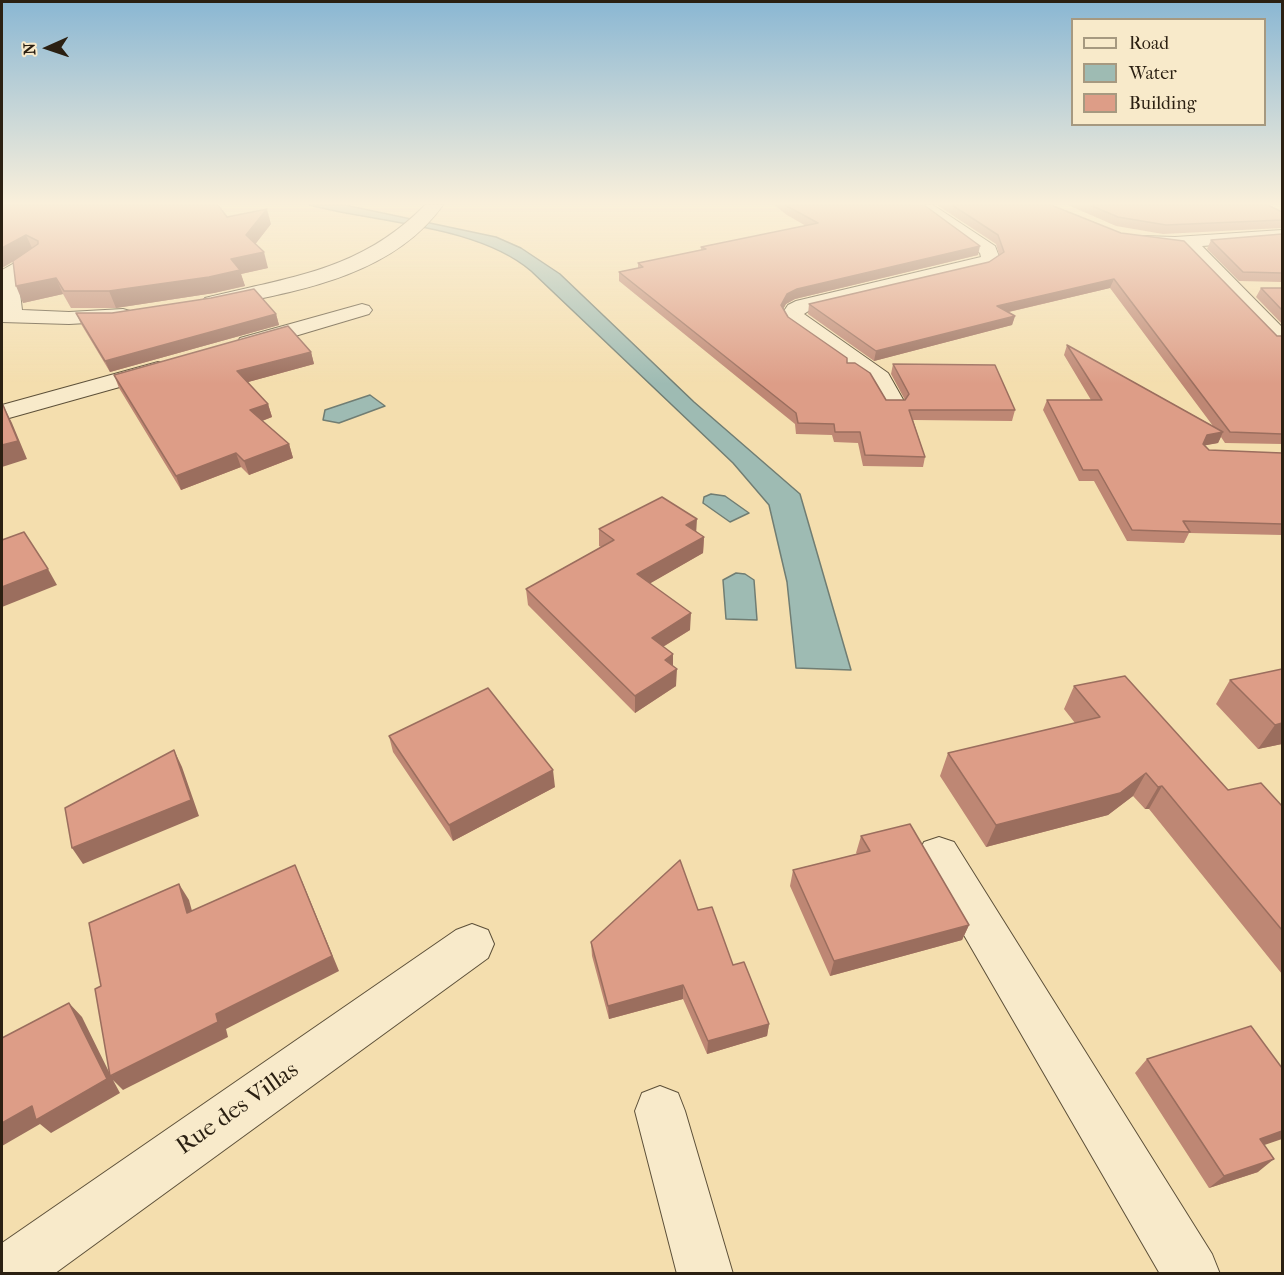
<!DOCTYPE html>
<html>
<head>
<meta charset="utf-8">
<style>
	body { margin:0 }
	#map { position:relative; width:1284px; height:1275px; overflow:hidden; background:#f4deae; font-family:"IM FELL French Canon",serif }
	canvas { display:block }
	.frame { position:absolute; inset:0; border:3px solid #2b2012; pointer-events:none }
	.legend { position:absolute; left:1071px; top:18px; width:195px; height:108px; box-sizing:border-box; background:#f8eaca; border:2px solid #a69980; margin:0; padding:8px 10px; list-style:none; font-size:18px; color:#2b2012 }
	.legend li { display:flex; align-items:center; gap:12px; height:30px }
	.legend b { width:30px; border:2px solid #a69980 }
	.north { position:absolute; left:18px; top:18px; width:60px; height:60px; -webkit-text-stroke:4px #f8eaca; paint-order:stroke; rotate:267deg; font-size:16px; font-weight:700; line-height:24px; text-align:center; color:#2b2012 }
	.north::after { content:''; display:block; margin:auto; width:21px; height:27px; background:#2b2012; clip-path:polygon(50% 0,100% 100%,50% 72%,0 100%) }
</style>
</head>
<body>
<div id="map">
<canvas width="1284" height="1275"></canvas>
<div class="frame"></div>
<ul class="legend">
<li><b style="height:8px;background:#f8eaca"></b>Road</li>
<li><b style="height:16px;background:#9ebbb3"></b>Water</li>
<li><b style="height:16px;background:#dd9d87"></b>Building</li>
</ul>
<div class="north">N</div>
</div>
<script>
const g = document.querySelector('canvas').getContext('2d');
g.lineJoin = 'round';
function fillPath(path, color) {
  g.fillStyle = color;
  g.fill(path, 'evenodd');
}
function trace(path, color, width, dash) {
  g.strokeStyle = color;
  g.lineWidth = width;
  g.lineCap = dash ? 'butt' : 'round';
  g.setLineDash(dash || []);
  g.stroke(path);
}
function label(font, color, halo, rows, align = 'center') {
  g.font = font + ' "IM FELL French Canon",serif';
  g.lineWidth = 4.5;
  g.setLineDash([]);
  g.textBaseline = 'middle';
  g.strokeStyle = halo;
  g.fillStyle = color;
  for (const [text, x, y, turn = 0] of rows) {
    g.save();
    g.translate(x, y);
    g.rotate((+turn || 0) * Math.PI / 180);
    g.textAlign = isNaN(turn) ? turn : align;
    if (halo) g.strokeText(text, 0, 0);
    g.fillText(text, 0, 0);
    g.restore();
  }
}
const water = new Path2D(`
	M 309,205 L 345,205 L 496,237 L 521,248 L 560,274 L 694,402 L 800,494 L 851,670 L 796,668 L 787,582 L 769,505 L 733,463 L 531,271 C 477,225 376,223 309,205 Z
	M 370,395 L 385,406 L 339,423 L 323,420 L 325,410 Z
	M 711,494 L 725,496 L 749,513 L 730,522 L 703,503 L 704,497 Z
	M 736,573 L 745,574 L 754,580 L 757,620 L 726,619 L 723,580 Z`);
fillPath(water, '#9ebbb3');
trace(water, '#707d73', 1.5);
const minor = new Path2D(`
	M 425,205 L 443,205 C 391,278 293,292 212,308 L 205,306 L 202,302 L 205,298 C 289,277 361,271 425,205 Z
	M 913,205 L 933,205 L 995,246 L 1000,259 L 986,269 L 810,310 L 804,314 L 888,373 L 905,403 L 902,408 L 893,410 L 884,408 L 870,382 L 788,325 L 782,314 L 788,305 L 796,301 L 981,257 L 980,253 Z
	M 1282,230 L 1282,240 L 1202,246 L 1282,327 L 1282,346 L 1274,344 L 1183,248 L 1142,246 L 1133,241 L 1142,236 L 1175,237 Z
	M 34,252 L 43,258 L 18,276 L 22,310 L 69,312 L 123,309 L 130,311 L 134,315 L 130,319 L 123,321 L 69,324 L 2,322 L 2,270 Z
	M 362,304 L 369,306 L 372,310 L 369,314 L 248,350 L 240,348 L 237,343 L 240,338 Z
	M 158,362 L 166,364 L 170,369 L 166,374 L 2,420 L 2,405 Z
	M 939,837 L 954,842 L 1212,1254 L 1220,1274 L 1160,1274 L 924,866 L 918,854 L 924,842 Z
	M 472,924 L 488,930 L 494,944 L 488,958 L 54,1274 L 2,1274 L 2,1243 L 456,930 Z
	M 660,1086 L 678,1093 L 685,1111 L 733,1274 L 677,1274 L 635,1111 L 642,1093 Z`);
trace(minor, '#5d5039', 2);
fillPath(minor, '#f8eaca');
fillPath(new Path2D(`
	M 2,205 L 227,217 L 271,224 L 255,244 L 268,268 L 241,274 L 245,286 L 214,293 L 116,308 L 71,308 L 63,294 L 23,303 L 15,260 L 2,268 Z
	M 774,205 L 924,205 L 978,255 L 795,299 L 786,304 L 783,309 L 788,317 L 847,363 L 886,400 L 905,400 L 891,374 L 893,364 L 1015,410 L 1012,421 L 913,420 L 925,457 L 923,467 L 863,466 L 858,443 L 834,442 L 832,435 L 796,434 L 795,424 L 619,281 L 619,272 L 638,268 L 638,263 L 701,250 L 701,247 L 806,226 L 787,215 Z
	M 937,205 L 1051,205 L 1277,336 L 1282,336 L 1282,444 L 1225,443 L 1221,437 L 1218,443 L 1205,445 L 1209,450 L 1282,453 L 1282,535 L 1189,533 L 1184,543 L 1127,541 L 1094,481 L 1079,481 L 1043,410 L 1047,400 L 1091,400 L 1064,355 L 1067,345 L 1213,426 L 1110,288 L 1009,312 L 1015,316 L 1012,325 L 874,361 L 808,314 L 809,304 L 989,262 L 999,255 L 996,244 Z
	M 1068,205 L 1268,205 L 1282,212 L 1282,228 L 1163,234 L 1116,226 Z
	M 1282,234 L 1282,282 L 1239,281 L 1207,249 L 1211,240 Z
	M 1261,288 L 1282,288 L 1282,324 L 1256,297 Z
	M 76,313 L 276,314 L 279,325 L 110,372 L 81,324 Z
	M 311,352 L 314,364 L 248,382 L 268,404 L 272,417 L 262,421 L 289,444 L 293,458 L 249,475 L 241,467 L 181,490 L 119,388 L 114,375 Z
	M 599,529 L 696,531 L 704,537 L 703,553 L 650,583 L 690,630 L 663,647 L 673,654 L 673,666 L 676,686 L 635,713 L 528,605 L 526,589 L 601,547 L 599,546 Z
	M 1282,669 L 1282,744 L 1258,749 L 1216,704 L 1230,680 Z
	M 1074,686 L 1228,790 L 1282,806 L 1282,974 L 1149,809 L 1145,809 L 1133,796 L 1108,815 L 986,847 L 940,776 L 948,753 L 1075,723 L 1064,709 Z
	M 389,736 L 555,787 L 453,841 L 393,752 Z
	M 861,836 L 969,925 L 962,940 L 830,976 L 790,886 L 793,870 L 857,854 L 856,853 Z
	M 698,910 L 733,965 L 769,1024 L 767,1036 L 707,1054 L 683,999 L 609,1019 L 592,956 L 591,942 Z
	M 1147,1059 L 1258,1172 L 1209,1188 L 1135,1073 Z`), '#be8774');
fillPath(new Path2D(`
	M 267,209 L 271,224 L 250,251 L 246,235 Z
	M 26,235 L 33,250 L 2,268 L 2,248 Z
	M 980,246 L 978,255 L 795,299 L 786,304 L 780,315 L 781,305 L 787,294 L 797,289 Z
	M 264,252 L 268,268 L 241,274 L 245,286 L 214,293 L 116,308 L 109,291 L 231,259 Z
	M 56,278 L 63,294 L 23,303 L 16,286 Z
	M 1114,279 L 1110,288 L 995,315 L 997,306 Z
	M 276,314 L 279,325 L 110,372 L 105,361 Z
	M 1015,316 L 1012,325 L 874,361 L 876,351 Z
	M 311,352 L 314,364 L 241,384 L 237,371 Z
	M 268,404 L 272,417 L 254,424 L 250,410 Z
	M 3,405 L 12,423 L 27,459 L 2,467 Z
	M 1223,432 L 1218,443 L 1202,446 L 1207,435 Z
	M 289,444 L 293,458 L 249,475 L 244,461 Z
	M 236,453 L 241,467 L 181,490 L 176,476 Z
	M 697,519 L 696,535 L 686,525 Z
	M 704,537 L 703,553 L 637,591 L 637,574 Z
	M 48,569 L 57,585 L 2,607 L 2,587 Z
	M 691,613 L 690,630 L 651,654 L 652,638 Z
	M 673,654 L 673,671 L 665,660 Z
	M 677,669 L 676,686 L 635,713 L 635,696 Z
	M 1282,723 L 1282,744 L 1258,749 L 1275,725 Z
	M 174,750 L 182,767 L 199,816 L 83,864 L 72,848 Z
	M 553,770 L 555,787 L 453,841 L 449,825 Z
	M 1146,773 L 1133,796 L 1108,815 L 986,847 L 996,825 Z
	M 1162,786 L 1149,809 L 1145,809 L 1158,787 Z
	M 302,881 L 339,971 L 226,1029 L 228,1037 L 123,1090 L 113,1080 L 120,1093 L 51,1133 L 40,1124 L 2,1146 L 2,1123 L 32,1106 L 69,1003 L 82,1017 L 111,1076 L 216,1014 Z
	M 179,884 L 189,900 L 197,929 L 187,913 Z
	M 969,925 L 962,940 L 830,976 L 834,961 Z
	M 683,985 L 683,999 L 609,1019 L 608,1006 Z
	M 769,1024 L 767,1036 L 707,1054 L 708,1041 Z
	M 1282,1131 L 1282,1139 L 1244,1152 L 1260,1139 Z
	M 1274,1159 L 1258,1172 L 1209,1188 L 1224,1176 Z`), '#9b6e5e');
const building = new Path2D(`
	M 2,205 L 218,205 L 227,217 L 267,209 L 246,235 L 264,252 L 231,259 L 240,270 L 209,277 L 109,291 L 64,291 L 56,278 L 16,286 L 13,261 L 38,244 L 38,241 L 26,235 L 2,248 Z
	M 785,205 L 924,205 L 980,246 L 797,289 L 787,294 L 781,305 L 788,317 L 847,358 L 847,363 L 855,363 L 870,373 L 886,400 L 905,400 L 909,394 L 893,364 L 995,365 L 1015,410 L 909,410 L 925,457 L 865,455 L 860,432 L 835,432 L 834,424 L 798,423 L 796,413 L 619,272 L 643,267 L 638,263 L 706,249 L 701,247 L 818,223 Z
	M 952,205 L 1051,205 L 1121,233 L 1184,241 L 1277,336 L 1282,336 L 1282,434 L 1230,432 L 1114,279 L 997,306 L 1015,316 L 876,351 L 809,304 L 989,262 L 1004,252 L 998,235 Z
	M 1090,205 L 1268,205 L 1282,212 L 1282,220 L 1166,225 L 1118,217 Z
	M 1282,234 L 1282,273 L 1243,272 L 1211,240 Z
	M 1261,288 L 1282,288 L 1282,310 Z
	M 254,289 L 276,314 L 105,361 L 76,313 L 112,313 L 211,298 Z
	M 288,326 L 311,352 L 237,371 L 268,404 L 250,410 L 289,444 L 244,461 L 236,453 L 176,476 L 114,375 Z
	M 1067,345 L 1223,432 L 1207,435 L 1203,444 L 1209,450 L 1282,453 L 1282,524 L 1183,521 L 1190,532 L 1132,530 L 1098,470 L 1083,470 L 1047,400 L 1102,400 Z
	M 2,405 L 3,405 L 18,441 L 2,445 Z
	M 662,497 L 697,519 L 686,525 L 704,537 L 637,574 L 691,613 L 652,638 L 673,654 L 665,660 L 677,669 L 635,696 L 526,589 L 614,540 L 599,529 Z
	M 24,532 L 48,569 L 2,587 L 2,540 Z
	M 1282,669 L 1282,723 L 1275,725 L 1230,680 Z
	M 1125,676 L 1228,790 L 1261,783 L 1282,806 L 1282,930 L 1162,786 L 1158,787 L 1146,773 L 1120,793 L 996,825 L 948,753 L 1100,717 L 1074,686 Z
	M 488,688 L 553,770 L 449,825 L 389,736 Z
	M 174,750 L 191,800 L 72,848 L 65,808 Z
	M 910,824 L 969,925 L 834,961 L 793,870 L 870,851 L 861,836 Z
	M 680,860 L 698,910 L 712,907 L 733,965 L 744,962 L 769,1024 L 708,1041 L 683,985 L 608,1006 L 591,942 Z
	M 295,865 L 332,956 L 216,1014 L 218,1022 L 110,1076 L 95,989 L 101,986 L 89,923 L 179,884 L 187,913 Z
	M 69,1003 L 107,1079 L 36,1120 L 32,1106 L 2,1123 L 2,1038 Z
	M 1251,1026 L 1282,1068 L 1282,1131 L 1260,1139 L 1274,1159 L 1224,1176 L 1147,1059 Z`);
fillPath(building, '#dd9d87');
trace(building, '#9b6e5e', 1.5);
const sky = g.createLinearGradient(0, 0, 0, 384);
sky.addColorStop(0, '#8ab7d3');
sky.addColorStop(0.53, '#faf0db');
sky.addColorStop(1, '#faf0db00');
g.fillStyle = sky;
g.fillRect(0, 0, 1284, 384);
label('24px', '#2b2012', '#f8eaca', [
	["Rue des Villas",238,1109,-35]
]);
</script>
</body>
</html>
